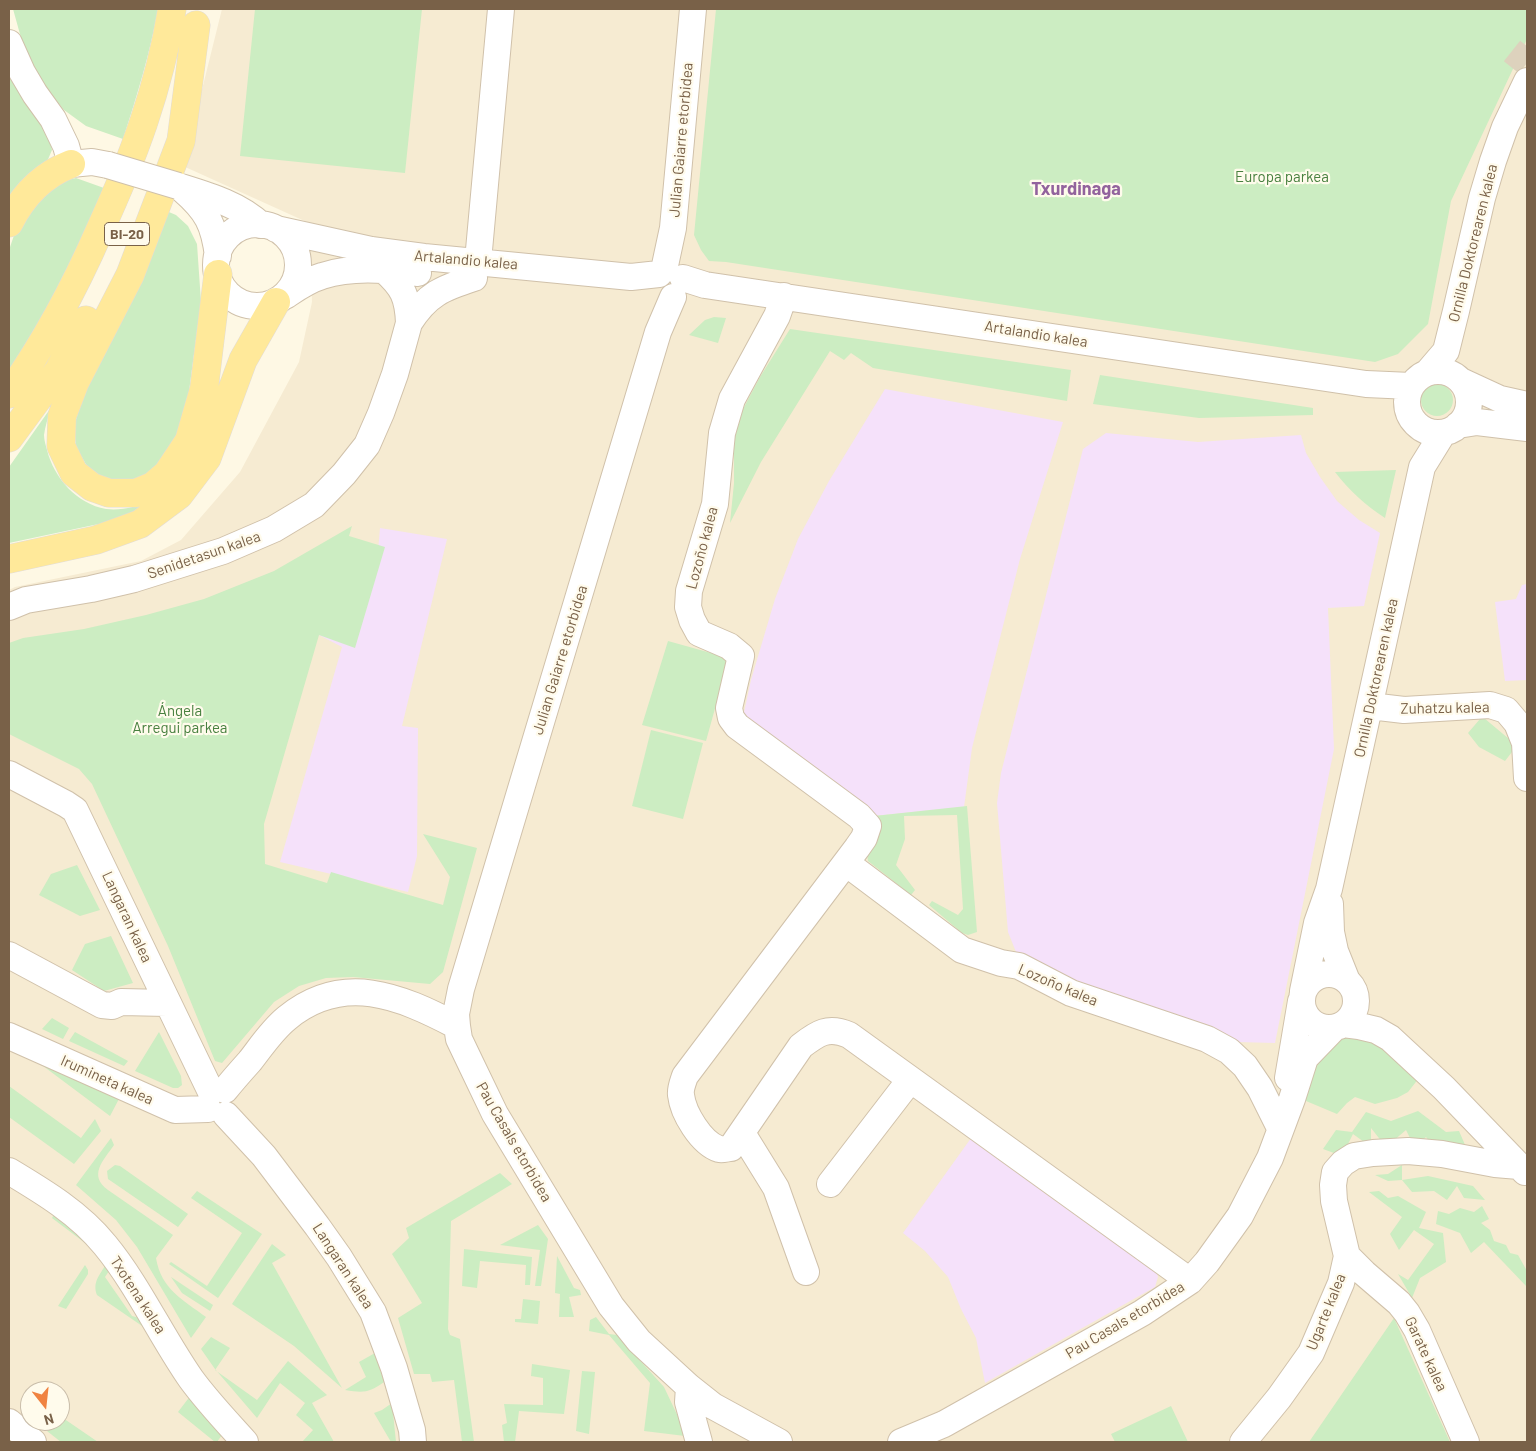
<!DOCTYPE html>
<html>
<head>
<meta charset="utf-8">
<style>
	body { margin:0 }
	#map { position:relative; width:1536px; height:1451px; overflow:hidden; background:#fef8e4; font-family:Barlow,sans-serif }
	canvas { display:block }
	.frame { position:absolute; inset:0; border:10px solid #796148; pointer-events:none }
	.north { position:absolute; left:20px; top:1381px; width:50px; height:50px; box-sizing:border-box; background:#fffbec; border:1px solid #c9bdaa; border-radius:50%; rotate:164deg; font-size:14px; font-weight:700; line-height:20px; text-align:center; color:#796148 }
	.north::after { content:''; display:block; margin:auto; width:18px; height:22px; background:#f08341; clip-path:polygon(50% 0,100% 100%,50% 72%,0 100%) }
</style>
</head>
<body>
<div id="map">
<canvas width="1536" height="1451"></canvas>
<div class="frame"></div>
<div class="north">N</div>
</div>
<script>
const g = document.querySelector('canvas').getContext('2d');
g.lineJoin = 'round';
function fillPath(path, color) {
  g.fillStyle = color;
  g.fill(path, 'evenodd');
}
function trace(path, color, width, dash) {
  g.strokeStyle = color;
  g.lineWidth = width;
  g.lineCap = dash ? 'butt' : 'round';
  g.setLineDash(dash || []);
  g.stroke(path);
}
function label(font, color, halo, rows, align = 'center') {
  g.font = font + ' Barlow,sans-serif';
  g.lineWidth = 4.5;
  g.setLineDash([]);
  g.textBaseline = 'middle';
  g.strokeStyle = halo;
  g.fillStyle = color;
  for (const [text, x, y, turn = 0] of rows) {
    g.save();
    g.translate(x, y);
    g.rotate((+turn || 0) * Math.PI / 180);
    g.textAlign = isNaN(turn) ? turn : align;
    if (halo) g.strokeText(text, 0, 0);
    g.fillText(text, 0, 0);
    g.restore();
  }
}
fillPath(new Path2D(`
	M 222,9 L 1527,9 L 1527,1442 L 9,1442 L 9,590 L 15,587 L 141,561 L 181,540 L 240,472 L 299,362 L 312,302 L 309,223 L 183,166 ZM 30,1391 L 60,1391 L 60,1421 L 30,1421 Z`), '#f6ebd2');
fillPath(new Path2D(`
	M 885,389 L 1063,422 L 1020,559 L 972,748 L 964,807 L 874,816 L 743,717 L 751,680 L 775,599 L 798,539 L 829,481 Z
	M 1106,433 L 1198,442 L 1301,435 L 1306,453 L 1320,477 L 1337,501 L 1359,520 L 1380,533 L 1364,606 L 1328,608 L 1334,749 L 1275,1043 L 1237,1042 L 1035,967 L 1016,952 L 1008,932 L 997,803 L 1001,773 L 1083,449 Z
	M 380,528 L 447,539 L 402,726 L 418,728 L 417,856 L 408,892 L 280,862 L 342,647 L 319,635 L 378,552 Z
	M 1527,584 L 1527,680 L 1505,681 L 1495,602 L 1516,599 L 1522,585 Z
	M 974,1134 L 1155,1267 L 1158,1277 L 1155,1287 L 985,1383 L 976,1338 L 961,1309 L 948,1277 L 925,1251 L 903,1233 Z`), '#f5e1fa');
fillPath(new Path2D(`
	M 13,9 L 158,9 C 150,53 137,96 123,139 L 86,126 L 64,110 L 40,81 L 23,45 Z
	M 255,9 L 422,9 L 405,173 L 240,156 Z
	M 716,9 L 1527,9 L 1527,39 L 1451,201 L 1428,324 L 1398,354 L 1375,362 L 726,262 L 709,261 L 701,250 L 694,235 Z
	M 9,55 L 49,133 L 52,150 L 46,164 L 9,197 Z
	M 76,178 L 104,188 L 76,254 L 19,360 L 9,373 L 9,250 L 21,215 L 63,181 Z
	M 164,210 L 176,215 L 188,226 L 197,244 L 201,302 L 188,399 L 179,441 L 162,465 L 142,479 L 120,483 L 104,479 L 88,468 L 76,447 L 74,427 L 80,405 Z
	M 714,317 L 726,318 L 718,343 L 689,335 L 705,320 Z
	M 790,329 L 1071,370 L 1067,401 L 873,368 L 851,353 L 844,360 L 830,351 L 761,462 L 730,523 L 734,483 L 734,440 L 743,409 L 760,377 Z
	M 1100,375 L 1313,408 L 1313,415 L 1199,418 L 1093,404 Z
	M1421 400a16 16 0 1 1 32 0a16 16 0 1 1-32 0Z
	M 50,409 C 48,418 45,427 44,435 C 44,440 46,446 47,450 C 54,478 77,504 106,509 C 122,511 137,506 151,502 L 131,514 L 108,522 L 9,543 L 9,467 Z
	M 1396,470 L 1385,518 C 1365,505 1350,491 1335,472 Z
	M 352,526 L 349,536 L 385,547 L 355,648 L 319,635 L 264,824 L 265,864 L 327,883 L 331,872 L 443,905 L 450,877 L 423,834 L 477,848 L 443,972 L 430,984 L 353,977 L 326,978 L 299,986 L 274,1002 L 222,1063 L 215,1061 L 168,946 L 92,784 L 79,769 L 9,734 L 9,643 L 23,638 L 84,629 L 146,615 L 204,599 L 274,571 Z
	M 668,641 L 729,658 L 706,741 L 642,725 Z
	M 1484,718 L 1515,744 L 1515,748 L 1505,761 L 1479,747 L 1468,733 L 1480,719 Z
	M 651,730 L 703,743 L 683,819 L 632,806 Z
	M 967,806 L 977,932 L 968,935 L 962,933 L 929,905 L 932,901 L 958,915 L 963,909 L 957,815 L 904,816 L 905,839 L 896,865 L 915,890 L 911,895 L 868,861 C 864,844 891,841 874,816 Z
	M 77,865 L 100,910 L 80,916 L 39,895 L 51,874 Z
	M 111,936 L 133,983 L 104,991 L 72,970 L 85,944 Z
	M 52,1018 L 69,1028 L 63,1039 L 42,1029 Z
	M 75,1032 L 128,1061 L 124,1066 L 69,1041 Z
	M 159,1032 L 181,1076 L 182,1085 L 178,1088 L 173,1088 L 135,1071 Z
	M 1360,1036 L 1378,1038 L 1419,1078 L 1408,1092 L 1397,1098 L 1375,1104 L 1355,1097 L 1347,1103 L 1337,1114 L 1306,1101 L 1304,1093 L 1311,1065 L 1343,1037 Z
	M 23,1051 L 120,1097 L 110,1116 Z
	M 9,1086 L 81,1138 L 95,1119 L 101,1131 L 74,1164 L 9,1117 Z
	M 1418,1111 L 1446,1132 L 1459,1131 L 1469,1154 L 1434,1148 L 1426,1137 L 1415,1148 L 1406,1130 L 1386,1147 L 1371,1128 L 1371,1147 L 1353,1134 L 1342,1156 L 1323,1149 L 1336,1130 L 1352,1132 L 1366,1112 L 1391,1121 Z
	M 111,1138 L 114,1145 C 103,1161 88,1175 108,1190 L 173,1235 L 156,1258 C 161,1289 183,1300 206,1317 L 191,1338 L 137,1247 L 116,1220 L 76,1185 Z
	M 115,1165 L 120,1166 L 188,1214 L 178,1227 L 108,1179 L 107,1171 Z
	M 1402,1165 L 1402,1180 L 1428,1176 L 1473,1186 L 1485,1200 L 1464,1198 L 1457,1186 L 1447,1200 L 1434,1191 L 1412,1192 L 1402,1180 L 1388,1181 L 1375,1175 L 1388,1174 Z
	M 500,1173 L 512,1184 L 451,1221 L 448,1329 L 450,1335 L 460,1339 L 474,1442 L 462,1442 L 454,1380 L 432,1382 L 430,1374 L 414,1374 L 398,1318 L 422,1303 L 392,1254 L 409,1238 L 406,1228 Z
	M 197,1191 L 262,1234 L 218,1298 L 169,1264 L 171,1262 L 207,1286 L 242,1233 L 191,1198 Z
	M 1379,1191 L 1388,1198 L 1398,1196 L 1426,1212 L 1419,1228 L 1443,1233 L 1446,1262 L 1420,1278 L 1412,1298 L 1398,1274 L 1408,1280 L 1434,1244 L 1414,1230 L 1399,1250 L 1390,1234 L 1402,1217 L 1369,1192 Z
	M 1482,1206 L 1489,1219 L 1481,1223 L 1490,1230 L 1494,1241 L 1506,1245 L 1510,1253 L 1518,1255 L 1527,1271 L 1527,1287 L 1484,1242 L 1471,1253 L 1460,1233 L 1436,1224 L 1438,1211 L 1449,1214 L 1460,1208 L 1474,1212 Z
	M 58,1207 L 113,1265 L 105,1277 L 132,1316 L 147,1320 L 161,1339 L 97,1295 C 92,1282 100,1275 106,1264 L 101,1255 L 52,1218 Z
	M 538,1225 L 548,1239 L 541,1286 L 535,1286 L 540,1250 L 500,1245 Z
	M 272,1244 L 286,1255 L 272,1263 L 342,1388 L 294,1346 L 232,1304 Z
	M 464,1249 L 532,1257 L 530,1285 L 525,1285 L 526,1265 L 480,1261 L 477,1288 L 462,1286 Z
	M 557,1256 L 574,1288 L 580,1290 L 581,1295 L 569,1297 L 574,1317 L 559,1317 L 560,1294 L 555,1293 Z
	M 85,1265 L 88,1270 L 88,1274 L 66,1309 L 58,1306 Z
	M 171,1277 L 213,1305 L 210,1311 L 182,1293 Z
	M 523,1299 L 540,1301 L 538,1324 L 515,1322 L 515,1319 L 521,1319 Z
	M 596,1317 L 609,1334 L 617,1335 L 664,1387 L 682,1425 L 685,1436 L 644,1431 L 650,1383 L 609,1335 L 589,1331 L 590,1320 Z
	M 1394,1318 L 1450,1442 L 1309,1442 Z
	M 211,1337 L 230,1348 L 215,1370 L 257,1400 L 288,1361 L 327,1395 L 312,1403 L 334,1442 L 302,1442 L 313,1430 L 296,1415 L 305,1403 L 280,1383 L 257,1418 L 215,1369 L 201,1349 Z
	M 375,1353 L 384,1382 C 369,1393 363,1393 345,1390 L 366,1377 L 359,1362 Z
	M 532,1364 L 570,1370 L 564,1414 L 519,1411 L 515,1442 L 504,1442 L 502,1425 L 507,1423 L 504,1404 L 543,1405 L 543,1378 L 531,1376 Z
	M 582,1371 L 595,1372 L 589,1434 L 576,1431 Z
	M 191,1395 L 224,1432 L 217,1442 L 215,1442 L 178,1412 Z
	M 392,1403 L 396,1442 L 391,1442 L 374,1413 L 382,1410 Z
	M 1171,1406 L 1188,1442 L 1115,1442 L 1111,1434 Z
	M 60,1416 L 98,1442 L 61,1442 L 47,1431 L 55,1421 L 60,1421 Z`), '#ccedc2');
trace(new Path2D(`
	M 1512,51 L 1527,63`), '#ddd2bd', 26, [26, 13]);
const minor = new Path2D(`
	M 9,43 L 22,72 L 35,94 L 53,119 L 66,146 L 71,164 L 92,162 L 108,165
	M 178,186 C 207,195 239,204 261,225
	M 183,190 C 207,211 214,224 218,256
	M216 265a41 41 0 1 1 82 0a41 41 0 1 1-82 0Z
	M 276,229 L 371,250 L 424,257 L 631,277 L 659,274
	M 478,261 L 501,9
	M 384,270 C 403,287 408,297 409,323
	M 664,270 L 673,228 L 693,9
	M 683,278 L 705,285 L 1366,384 L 1411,386
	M 285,296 C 297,288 308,280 322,276 C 353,266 387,270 418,273
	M 784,296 L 777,316 L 732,399 L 722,433 L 715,504 L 689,591 L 688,607 L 692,620 L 699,633 L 729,646 L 741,656 L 729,708 L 731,718 L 737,726 L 859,816 L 868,826 L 864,838 L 857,848 L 685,1076 C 683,1082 680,1089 681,1095 C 683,1113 701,1143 719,1149 C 723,1150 727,1148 731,1148 L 801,1046 C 818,1033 828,1026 849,1035 L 1190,1281
	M 673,297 L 658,332 L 461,989 L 456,1014 L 457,1026 L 459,1039 L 470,1062 L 495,1114 L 611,1306 L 639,1341 L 689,1387 L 713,1406 L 779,1442
	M1407 402a31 31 0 1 1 62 0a31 31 0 1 1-62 0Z
	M 1428,372 L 1446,351 L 1456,311 L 1482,198 L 1493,161 L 1505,127 L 1527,81
	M 1461,381 L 1500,399 L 1527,405
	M 1458,425 L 1477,422 L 1527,428
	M 9,607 L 26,600 L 91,589 L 134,579 L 223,551 L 274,529 L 314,505 L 344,474 L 367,445 L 381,413 L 395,374 L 409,323 C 427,294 443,288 474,278
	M 1370,706 L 1404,710 L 1490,705 L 1506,710 L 1517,723 L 1525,743 L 1527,778
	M 9,774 L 66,804 L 75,810 L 211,1092
	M 846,863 L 962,950 L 1001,963 L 1019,966 L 1071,993 L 1207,1039 L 1229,1051 L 1245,1066 L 1260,1088 L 1280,1128
	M 1330,904 L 1331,932 L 1335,951 L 1347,981
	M 9,955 L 102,1005 L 112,1006 L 121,1002 L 167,1003
	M1302 1001a27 27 0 1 1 54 0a27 27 0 1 1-54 0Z
	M 1303,991 L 1317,923 L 1329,889 L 1422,467 L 1443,433
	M 1343,1024 L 1359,1026 L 1376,1030 L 1390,1038 L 1444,1088 L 1525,1172
	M 9,1036 L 175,1110 L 208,1109
	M 1288,1078 L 1301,1001
	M 225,1090 C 233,1080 241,1071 250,1061 C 261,1047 272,1030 287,1018 C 343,972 400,996 457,1026
	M 226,1115 L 264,1156 L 317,1226 L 339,1257 L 373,1312 L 394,1368 L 412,1430 L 413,1442
	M 742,1133 L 776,1188 L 806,1272
	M 9,1171 C 44,1192 79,1213 105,1245 C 138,1285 161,1336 191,1379 C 207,1401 227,1422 245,1442
	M 830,1184 L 910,1080
	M 1347,1256 L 1364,1273 L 1399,1303 L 1407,1313 L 1417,1330 L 1466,1442
	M 689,1387 L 688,1402 L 699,1442
	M 9,1422 L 33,1442
	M 901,1442 L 944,1424 L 1142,1313 L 1190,1281 L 1207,1262 L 1240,1216 L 1270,1158 L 1292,1099 L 1305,1058 L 1334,1028
	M 1243,1442 L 1279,1398 L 1311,1353 L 1341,1283 L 1347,1256 L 1334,1201 L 1333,1185 L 1335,1172 L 1343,1163 L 1354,1156 L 1373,1153 L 1408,1151 L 1442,1154 L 1495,1164 L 1519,1166`);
const major = new Path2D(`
	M 196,25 L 181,141 L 130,275 L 75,382 L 62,416 L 61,446 L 74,473 L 92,487 L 109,493 L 136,493 L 153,486 L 167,474 L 189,441 L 204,389 L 218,274
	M 9,223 C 23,195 42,175 71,164
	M 9,394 C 45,343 74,289 99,232 C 133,158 159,90 172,9
	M 9,438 L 59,370 L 86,320
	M 9,559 L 96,540 L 140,524 L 179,495 L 207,458 L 243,360 L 276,302`);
trace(minor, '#d0c1aa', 28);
trace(major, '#e2dcd7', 29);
trace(minor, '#fff', 26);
trace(major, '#ffe99a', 28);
const minorBridge = new Path2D(`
	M 108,165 L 178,186`);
trace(minorBridge, '#d0c1aa', 28, []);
trace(minorBridge, '#fff', 26);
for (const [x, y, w] of [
	[127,234,45]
]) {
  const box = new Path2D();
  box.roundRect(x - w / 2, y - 11.5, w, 23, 4);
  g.fillStyle = '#fffbec';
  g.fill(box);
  trace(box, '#796148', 1);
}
label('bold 14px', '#796148', null, [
	["BI-20",127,234]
]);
label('15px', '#796148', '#fffbec', [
	["Julian Gaiarre etorbidea",681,140,-85],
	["Ornilla Doktorearen kalea",1473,243,-76],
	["Artalandio kalea",466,260,5],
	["Artalandio kalea",1036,334,9],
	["Lozoño kalea",702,548,-75],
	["Senidetasun kalea",204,555,-19],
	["Julian Gaiarre etorbidea",560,660,-73],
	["Ornilla Doktorearen kalea",1376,678,-78],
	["Zuhatzu kalea",1445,708,-1],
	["Langaran kalea",127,917,65],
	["Lozoño kalea",1058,985,23],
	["Irumineta kalea",107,1080,24],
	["Pau Casals etorbidea",514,1142,60],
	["Langaran kalea",343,1266,57],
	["Txotena kalea",138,1295,57],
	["Ugarte kalea",1326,1312,-68],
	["Pau Casals etorbidea",1125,1320,-31],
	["Garate kalea",1426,1354,65]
]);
label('15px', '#48803f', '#fffbec', [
	["Europa parkea",1282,177],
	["Ángela",180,711],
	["Arregui parkea",180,728]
]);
label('bold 18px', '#92639d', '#fffbec', [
	["Txurdinaga",1076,189]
]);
</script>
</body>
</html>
